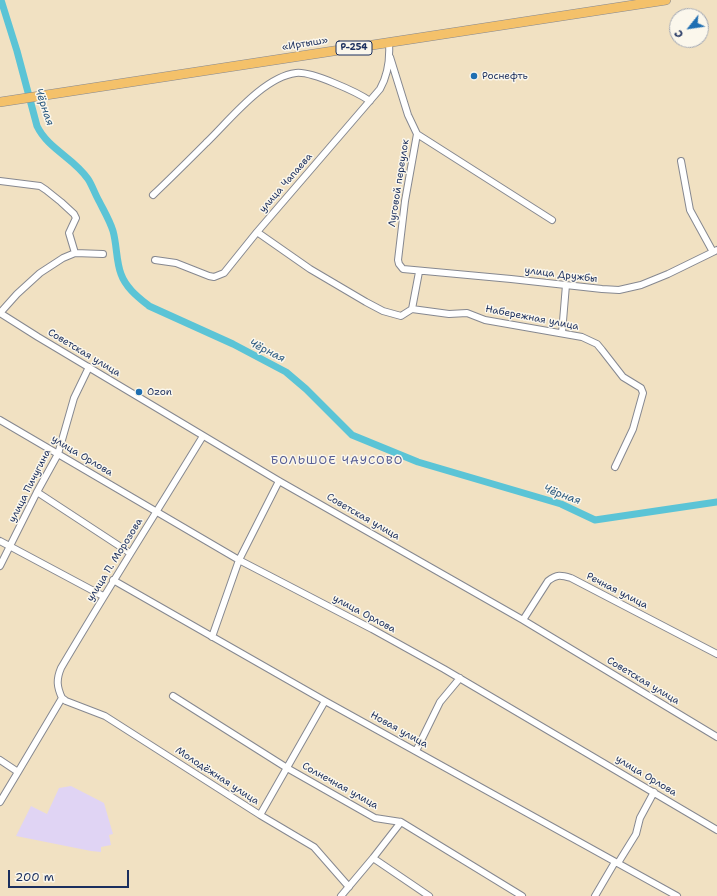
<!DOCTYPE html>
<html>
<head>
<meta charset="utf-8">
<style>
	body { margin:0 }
	#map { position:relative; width:717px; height:896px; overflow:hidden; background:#f1e1c2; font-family:"Shantell Sans",sans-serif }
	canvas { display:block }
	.north { position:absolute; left:669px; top:8px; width:40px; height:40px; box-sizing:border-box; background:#fbf7ec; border:1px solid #a1a7b3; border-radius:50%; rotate:240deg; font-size:11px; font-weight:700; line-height:16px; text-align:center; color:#1b2f5e }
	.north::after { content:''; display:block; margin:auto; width:14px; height:18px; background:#1f6fb2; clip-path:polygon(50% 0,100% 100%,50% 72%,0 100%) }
	.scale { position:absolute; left:8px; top:870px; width:121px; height:18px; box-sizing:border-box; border:2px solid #1b2f5e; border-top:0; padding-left:5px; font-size:12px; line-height:14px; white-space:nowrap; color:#1b2f5e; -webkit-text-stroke:3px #fbf7ec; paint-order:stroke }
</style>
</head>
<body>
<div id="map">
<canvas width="717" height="896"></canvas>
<div class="north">С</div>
<div class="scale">200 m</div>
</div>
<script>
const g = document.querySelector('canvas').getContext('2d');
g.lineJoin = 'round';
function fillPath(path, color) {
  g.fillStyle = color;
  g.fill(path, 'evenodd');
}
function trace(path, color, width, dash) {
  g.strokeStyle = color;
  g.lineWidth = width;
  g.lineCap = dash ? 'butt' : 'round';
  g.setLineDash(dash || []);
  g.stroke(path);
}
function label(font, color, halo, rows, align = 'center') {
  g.font = font + ' "Shantell Sans",sans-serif';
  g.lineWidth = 3;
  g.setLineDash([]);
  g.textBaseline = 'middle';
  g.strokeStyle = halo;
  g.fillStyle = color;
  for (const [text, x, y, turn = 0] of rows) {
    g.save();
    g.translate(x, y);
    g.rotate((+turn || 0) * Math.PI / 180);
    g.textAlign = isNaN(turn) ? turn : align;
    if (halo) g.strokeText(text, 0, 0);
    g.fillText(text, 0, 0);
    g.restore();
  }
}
fillPath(new Path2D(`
	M 71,786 L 104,803 L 113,834 L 109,835 L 111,845 L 101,847 L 101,852 L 91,851 L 16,836 L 31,806 L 47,814 L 59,788 Z`), '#e0d4f4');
trace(new Path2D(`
	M 1,0 L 17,51 L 37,126 C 48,149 74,158 88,179 C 92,185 95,194 99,201 C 104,211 110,221 113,231 C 117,245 116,261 121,274 C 126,288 138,297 149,306 L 233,344 L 286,372 L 306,389 L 352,435 L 418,462 L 561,504 L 595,520 L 717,502`), '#5bc4d6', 7);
const minor = new Path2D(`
	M 390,57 L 408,115 L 417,134 L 405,201 L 398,260 L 399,264 L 403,269 L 511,279 L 602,289 L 619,290 L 641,285 L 668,274 L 713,252
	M 417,134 L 552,220
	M 681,161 L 690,210 L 713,252 L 717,250
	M 0,181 L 40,186 L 46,190 L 61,202 L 74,214 L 76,218 L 69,233 L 75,253
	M 153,195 C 171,178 188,161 206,143 C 229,121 263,77 296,73 C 311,71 357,92 370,101
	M 257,232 L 310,269 L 366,302 L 383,311 L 401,316 L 412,309
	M 155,260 L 176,263 L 209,276 L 214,277 L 224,273 L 257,232 L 380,89 C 388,75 390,59 389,43
	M 412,309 L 449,314 L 467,313 L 485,320 L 582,337 L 597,344 L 602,350 L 623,377 L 641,388 L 643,393 L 633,429 L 615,467
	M 412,309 L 419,272
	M 0,313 L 38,337 L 279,481 L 523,620 L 717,737
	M 0,313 L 17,294 L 40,273 L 63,258 L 75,253 L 103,254
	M 562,333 L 566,285
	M 0,420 L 239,560 L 372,629 L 444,669 L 717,830
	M 37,492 L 130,553
	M 0,541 L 103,596
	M 0,566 L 37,492 L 58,454 L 74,398 L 89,367
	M 113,580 L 325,701 L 677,896
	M 523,620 L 548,581 C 557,574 561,575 571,578 L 717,654
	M 212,637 L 239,560 L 279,481
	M 173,696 L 287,768 L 375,818 L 401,822 L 522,896
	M 62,698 L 66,701 L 105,716 L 260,815 L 314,847 L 349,887
	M 62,698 C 57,687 56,680 61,668 C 107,590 156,513 203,436
	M 416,751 L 440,702 L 460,678
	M 0,760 L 18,772 L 62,698
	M 0,802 L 18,772
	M 260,815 L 325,701
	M 373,858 L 429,896
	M 618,863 L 636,834 L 640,818 L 654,792
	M 341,896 L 373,858 L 401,822
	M 595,896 L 615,862`);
const highway = new Path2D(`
	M 0,102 L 666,0`);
trace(minor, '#868890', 8);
trace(highway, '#868890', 10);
trace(minor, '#fff', 6);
trace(highway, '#f4c16a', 9);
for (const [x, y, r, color] of [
	[474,76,4,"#1f6fb2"],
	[139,392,4,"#1f6fb2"]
]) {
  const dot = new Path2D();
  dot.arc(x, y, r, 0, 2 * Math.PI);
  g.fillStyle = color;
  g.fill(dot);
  trace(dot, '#fbf7ec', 1.5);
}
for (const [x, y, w] of [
	[354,48,36]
]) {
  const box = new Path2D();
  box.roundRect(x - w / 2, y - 7, w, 14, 3);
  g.fillStyle = '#fbf7ec';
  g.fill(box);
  trace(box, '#1b2f5e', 1);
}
label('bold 9px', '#1b2f5e', null, [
	["Р-254",354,48]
]);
label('10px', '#1b2f5e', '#fbf7ec', [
	["«Иртыш»",305,44,-9],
	["улица Чапаева",286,183,-49],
	["Луговой переулок",399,183,-81],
	["улица Дружбы",561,275,7],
	["Набережная улица",532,318,11],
	["Советская улица",84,353,31],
	["улица Орлова",82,456,31],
	["улица Пичугина",30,486,-63],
	["Советская улица",363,517,30],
	["улица П. Морозова",115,560,-58],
	["Речная улица",617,591,27],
	["улица Орлова",364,614,28],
	["Советская улица",643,681,31],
	["Новая улица",399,730,29],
	["Молодёжная улица",217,776,33],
	["улица Орлова",646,776,31],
	["Солнечная улица",340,786,29]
]);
label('10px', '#1b2f5e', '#fbf7ec', [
	["Роснефть",482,76],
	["Ozon",147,392]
], 'left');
label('italic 11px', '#2e5c82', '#fbf7ec', [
	["Чёрная",44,107,71],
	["Чёрная",267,351,26],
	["Чёрная",562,495,20]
]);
g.letterSpacing = '1px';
label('12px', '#575e95', '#fbf7ec', [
	["БОЛЬШОЕ ЧАУСОВО",337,461]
]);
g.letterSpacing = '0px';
</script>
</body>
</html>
